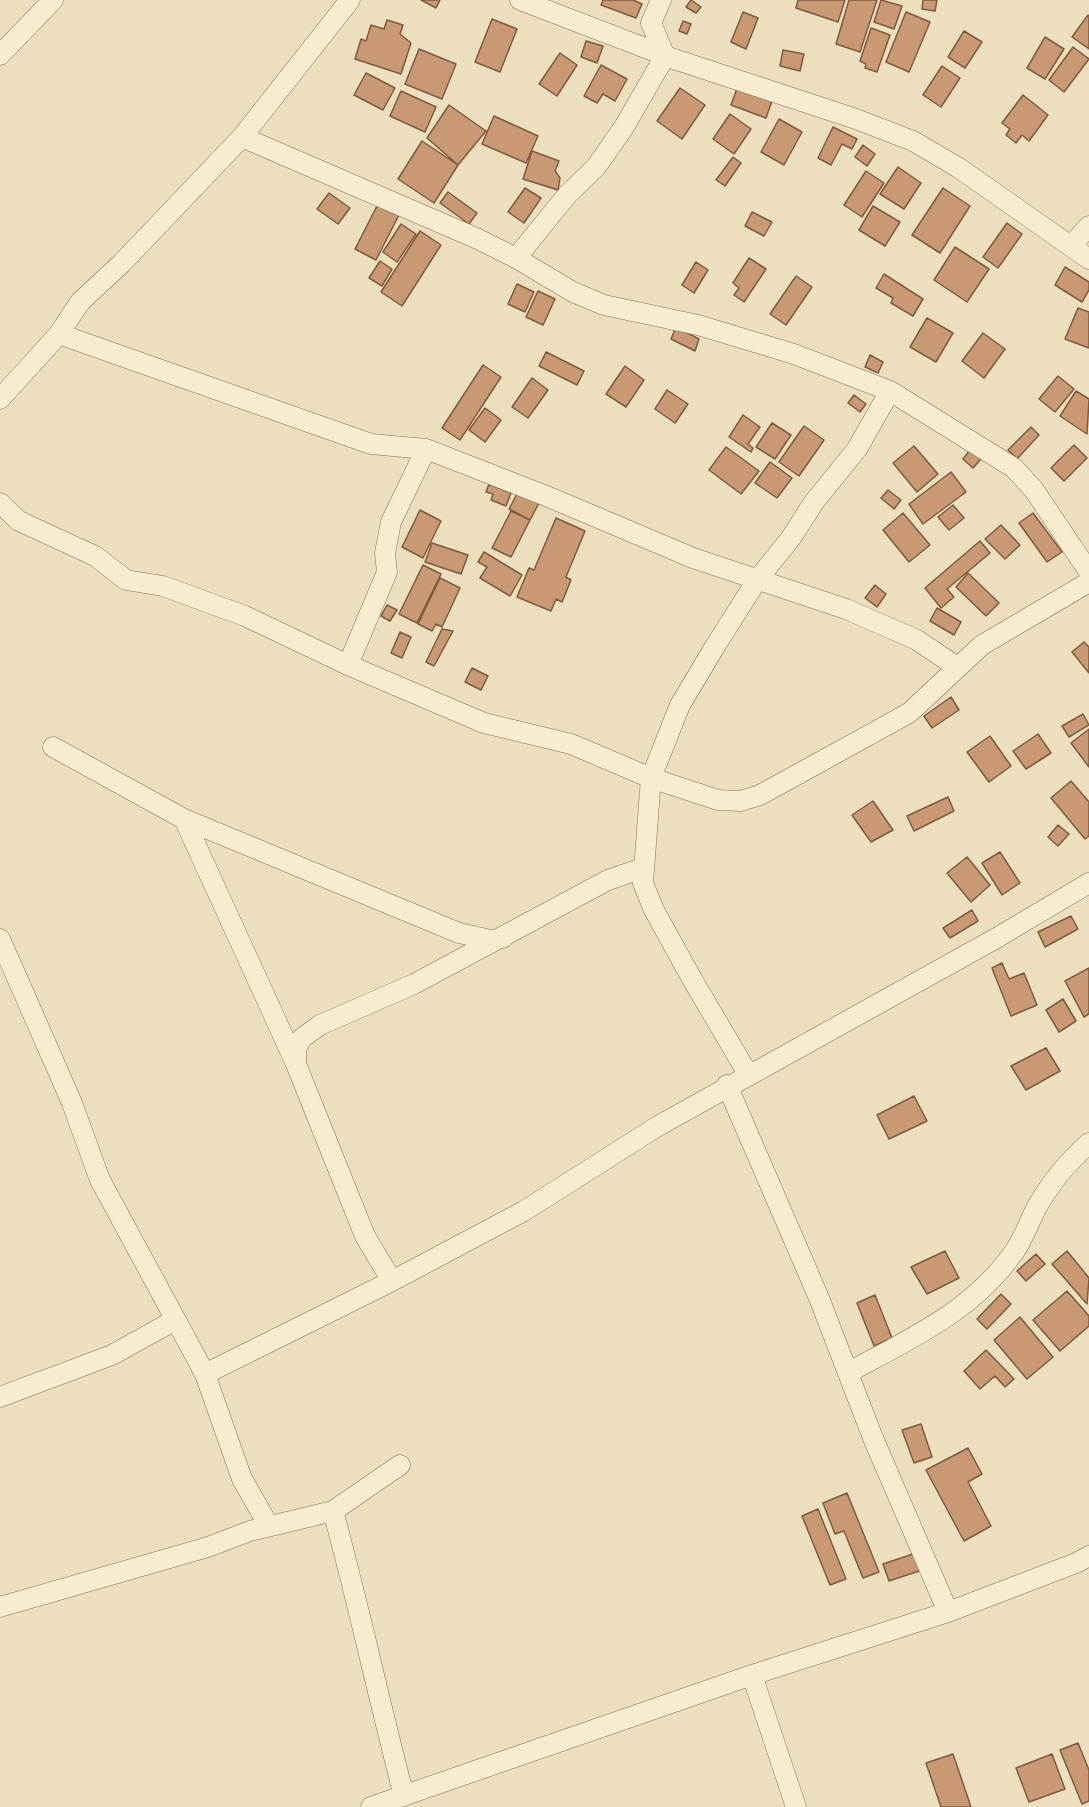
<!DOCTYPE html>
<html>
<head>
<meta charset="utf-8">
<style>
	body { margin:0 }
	canvas { display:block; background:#ecdfbe }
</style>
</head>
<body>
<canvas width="1089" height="1807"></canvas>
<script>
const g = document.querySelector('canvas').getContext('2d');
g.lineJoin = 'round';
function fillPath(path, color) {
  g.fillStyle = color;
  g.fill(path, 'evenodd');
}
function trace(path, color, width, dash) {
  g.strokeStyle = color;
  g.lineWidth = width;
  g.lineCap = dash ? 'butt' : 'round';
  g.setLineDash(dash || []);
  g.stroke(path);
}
const building = new Path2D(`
	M 421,0 L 440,0 L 436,8 Z
	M 603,0 L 633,0 L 642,4 L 636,18 L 601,5 Z
	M 691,0 L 701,7 L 696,13 L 686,7 Z
	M 798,0 L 845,0 L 838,22 L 796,8 Z
	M 849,0 L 877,0 L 860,52 L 836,44 Z
	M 881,0 L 902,6 L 894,29 L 874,22 Z
	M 923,0 L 937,0 L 935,11 L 922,9 Z
	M 743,12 L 758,18 L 746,49 L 731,42 Z
	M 906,12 L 930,22 L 909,72 L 886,62 Z
	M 1088,15 L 1089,16 L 1089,49 L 1072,37 Z
	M 492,19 L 517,29 L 500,72 L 475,62 Z
	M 387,20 L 403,25 L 400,34 L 411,43 L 401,74 L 355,59 L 361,39 L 366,41 L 371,25 L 384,29 Z
	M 683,21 L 691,24 L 687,34 L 679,31 Z
	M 871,28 L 890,35 L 877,72 L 865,68 L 866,64 L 860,61 Z
	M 964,31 L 982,42 L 965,68 L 948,57 Z
	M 1045,37 L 1064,49 L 1045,79 L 1027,68 Z
	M 586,41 L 603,46 L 597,63 L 581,57 Z
	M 1073,47 L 1089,59 L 1064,92 L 1049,80 Z
	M 419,49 L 456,64 L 442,99 L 405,84 Z
	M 783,50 L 804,54 L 800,71 L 780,66 Z
	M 560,53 L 577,65 L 557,96 L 539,84 Z
	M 601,65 L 627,79 L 615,101 L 603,94 L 597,103 L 584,96 Z
	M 942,66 L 960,78 L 941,107 L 923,95 Z
	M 366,73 L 395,88 L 383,110 L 354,95 Z
	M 680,88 L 705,105 L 682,139 L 657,121 Z
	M 737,88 L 772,101 L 766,118 L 731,105 Z
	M 401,91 L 436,107 L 425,132 L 390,116 Z
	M 1023,95 L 1048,115 L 1029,141 L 1022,135 L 1016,143 L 1006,135 L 1010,129 L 1002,123 Z
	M 449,105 L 486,131 L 458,165 L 427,138 Z
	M 730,114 L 751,129 L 734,154 L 713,139 Z
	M 494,116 L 538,136 L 526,163 L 482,144 Z
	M 779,119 L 802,132 L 784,165 L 761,152 Z
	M 833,127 L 857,139 L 852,149 L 842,144 L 831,165 L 818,158 Z
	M 422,141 L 458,165 L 434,203 L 398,179 Z
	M 863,145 L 875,154 L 867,166 L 855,157 Z
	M 532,151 L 559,161 L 555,171 L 560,178 L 558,190 L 523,179 Z
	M 733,157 L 741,163 L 725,186 L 716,180 Z
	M 898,167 L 921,183 L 904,209 L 880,194 Z
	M 866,171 L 884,183 L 862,217 L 844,205 Z
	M 525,188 L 541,198 L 524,223 L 508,212 Z
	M 943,188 L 970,206 L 940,253 L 912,235 Z
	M 448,192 L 477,213 L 469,224 L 440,203 Z
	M 329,193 L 350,208 L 338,224 L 317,209 Z
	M 378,204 L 399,215 L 376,260 L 355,249 Z
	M 873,206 L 900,222 L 885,246 L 859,230 Z
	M 752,212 L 772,222 L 764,236 L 745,226 Z
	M 1007,223 L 1022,234 L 998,268 L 983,257 Z
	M 401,224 L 416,234 L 397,262 L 383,252 Z
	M 420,231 L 441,245 L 402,306 L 381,292 Z
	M 955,247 L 989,269 L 967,302 L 934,280 Z
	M 749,258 L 766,269 L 744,302 L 734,295 L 739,288 L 733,283 Z
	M 380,261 L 392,269 L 382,286 L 369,278 Z
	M 696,262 L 708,270 L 694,293 L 682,285 Z
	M 1065,267 L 1089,282 L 1089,290 L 1082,302 L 1055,285 Z
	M 884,274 L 923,299 L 913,316 L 891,303 L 893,298 L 876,288 Z
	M 796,276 L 812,287 L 786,325 L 770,314 Z
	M 517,284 L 534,292 L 525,312 L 508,304 Z
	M 538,291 L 555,299 L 543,325 L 526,317 Z
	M 1078,308 L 1089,312 L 1089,348 L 1065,339 Z
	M 927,318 L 953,333 L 936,362 L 910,347 Z
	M 676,327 L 699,339 L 695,351 L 671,339 Z
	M 983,333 L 1005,349 L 984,378 L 962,361 Z
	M 546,352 L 584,371 L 577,385 L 539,366 Z
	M 870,355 L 883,362 L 878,373 L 865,367 Z
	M 483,365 L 501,377 L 460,440 L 442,428 Z
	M 625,366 L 644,380 L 626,407 L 606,394 Z
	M 1058,376 L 1074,389 L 1055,412 L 1039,399 Z
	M 532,378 L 548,390 L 528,418 L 512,407 Z
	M 667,390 L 688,404 L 675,423 L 655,409 Z
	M 1076,391 L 1089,399 L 1087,434 L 1060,416 Z
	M 854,395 L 866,404 L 860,412 L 848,403 Z
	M 485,408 L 501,420 L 485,442 L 469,430 Z
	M 743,415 L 760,427 L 748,444 L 753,448 L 751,452 L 729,437 Z
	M 772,423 L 791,435 L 775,459 L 756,447 Z
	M 804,426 L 824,440 L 799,476 L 779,462 Z
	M 1031,427 L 1039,435 L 1017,459 L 1008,450 Z
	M 1074,445 L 1087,458 L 1064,481 L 1051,468 Z
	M 914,446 L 938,474 L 917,492 L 893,463 Z
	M 726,447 L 759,471 L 741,494 L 709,470 Z
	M 970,450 L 981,459 L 973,468 L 963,459 Z
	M 770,462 L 792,478 L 777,498 L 755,483 Z
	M 951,472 L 966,492 L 923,524 L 909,504 Z
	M 489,484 L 511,493 L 506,506 L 491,500 L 493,494 L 486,492 Z
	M 888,490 L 901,500 L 894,509 L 881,498 Z
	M 518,492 L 539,503 L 530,520 L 509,509 Z
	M 953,505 L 964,518 L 949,530 L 938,517 Z
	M 420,510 L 441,521 L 423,558 L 402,547 Z
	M 511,511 L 530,520 L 511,557 L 492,548 Z
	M 903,513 L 930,545 L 909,562 L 883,530 Z
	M 1033,513 L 1062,552 L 1047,562 L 1019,523 Z
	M 556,518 L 585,531 L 566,577 L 571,580 L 562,602 L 556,599 L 551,611 L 517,597 L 529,568 L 534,570 Z
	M 1001,525 L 1020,545 L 1005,559 L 985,539 Z
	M 980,541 L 990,553 L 947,589 L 954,597 L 941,608 L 925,588 Z
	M 432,543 L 468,555 L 461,574 L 425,562 Z
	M 484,552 L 522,575 L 510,596 L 480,578 L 487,567 L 478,562 Z
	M 423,565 L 441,574 L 417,623 L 399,614 Z
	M 968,573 L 999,603 L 986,616 L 956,587 Z
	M 440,578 L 460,588 L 442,627 L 436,624 L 432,631 L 418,624 Z
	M 875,585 L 886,594 L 877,607 L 865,598 Z
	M 387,605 L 397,610 L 390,621 L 381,616 Z
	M 937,608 L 961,622 L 954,635 L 930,621 Z
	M 442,629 L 453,631 L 434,666 L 426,662 Z
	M 400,632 L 411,637 L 402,658 L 391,653 Z
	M 1084,642 L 1089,647 L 1089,673 L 1072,652 Z
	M 472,668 L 488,676 L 481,690 L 465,682 Z
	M 951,697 L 959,710 L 932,728 L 924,716 Z
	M 1083,714 L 1089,725 L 1069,737 L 1062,726 Z
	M 1089,729 L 1089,767 L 1071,743 Z
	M 1038,734 L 1051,753 L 1026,769 L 1013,751 Z
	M 990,736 L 1011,766 L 989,782 L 967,752 Z
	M 1071,781 L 1089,802 L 1089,836 L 1085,839 L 1051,798 Z
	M 948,797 L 954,811 L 914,831 L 907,816 Z
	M 873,801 L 893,830 L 871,842 L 852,815 Z
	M 1058,825 L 1069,834 L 1058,846 L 1048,837 Z
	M 1000,852 L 1020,883 L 1002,895 L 982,863 Z
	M 967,857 L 990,885 L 971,902 L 947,873 Z
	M 972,910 L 978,921 L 950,938 L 943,928 Z
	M 1071,916 L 1078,929 L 1045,947 L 1038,932 Z
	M 1002,963 L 1009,979 L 1024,973 L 1037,1005 L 1011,1016 L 992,968 Z
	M 1089,968 L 1089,1014 L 1084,1017 L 1065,981 Z
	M 1063,999 L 1076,1021 L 1059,1032 L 1046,1010 Z
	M 1046,1048 L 1060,1071 L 1026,1090 L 1011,1066 Z
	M 914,1096 L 927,1121 L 889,1139 L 877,1115 Z
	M 945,1251 L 959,1278 L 927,1294 L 911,1267 Z
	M 1067,1251 L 1089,1278 L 1087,1304 L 1052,1264 Z
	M 1036,1254 L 1045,1264 L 1026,1281 L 1017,1271 Z
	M 1067,1291 L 1089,1316 L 1089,1326 L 1060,1351 L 1033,1320 Z
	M 1001,1294 L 1011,1304 L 987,1329 L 977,1319 Z
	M 875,1295 L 892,1338 L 874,1346 L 857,1303 Z
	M 1020,1317 L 1053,1357 L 1027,1379 L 994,1340 Z
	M 986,1350 L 1014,1379 L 1005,1387 L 995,1376 L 980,1389 L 964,1371 Z
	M 921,1424 L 932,1457 L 914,1463 L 902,1430 Z
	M 968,1448 L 982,1474 L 968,1482 L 991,1526 L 964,1541 L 926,1470 Z
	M 847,1493 L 879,1572 L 863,1578 L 844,1531 L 835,1534 L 823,1503 Z
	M 818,1509 L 846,1579 L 830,1585 L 802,1516 Z
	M 919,1552 L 925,1569 L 889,1581 L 883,1564 Z
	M 1078,1743 L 1089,1770 L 1089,1801 L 1082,1804 L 1060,1750 Z
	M 953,1754 L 971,1807 L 941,1807 L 926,1763 Z
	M 1052,1754 L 1065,1789 L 1029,1802 L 1016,1768 Z`);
fillPath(building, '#c99974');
trace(building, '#815a3e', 1.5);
const minor = new Path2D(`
	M 520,0 L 674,59 L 856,119 L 913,141 L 959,168 L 1089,259
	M 661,0 L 651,23 L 665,56
	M 0,55 L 53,0
	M 242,137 L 478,239 L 516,258 L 573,292 L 604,305 L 698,325 L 794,354 L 890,391 L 1014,468 L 1034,490 L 1089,572
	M 1071,246 L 1089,226
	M 516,258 L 568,194 L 596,167 L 624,127 L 665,56
	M 59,334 L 371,444 L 426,449 L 544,495 L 693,558 L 846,609 L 917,640 L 957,667
	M 0,399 L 59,334 L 80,302 L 122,263 L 242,137 L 350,0
	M 0,503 L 19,521 L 95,556 L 126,580 L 163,586 L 245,616 L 348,665 L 484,723 L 571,744 L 651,778 L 718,800 L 741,801 L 760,795 L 909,713 L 982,645 L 1089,582
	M 348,665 L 387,572 L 385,553 L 391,522 L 426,449
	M 53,747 L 184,819 L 459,933 L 491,940 L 503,938
	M 184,819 L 296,1064 L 365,1236 L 392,1281
	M 0,939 L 72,1103 L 100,1180 L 205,1374 L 242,1479 L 269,1526
	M 296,1064 L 296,1049 L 302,1038 L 320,1025 L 414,984 L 608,880 L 643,868
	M 748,1074 L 692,979 L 654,910 L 643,883 L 651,778 L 680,705 L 714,648 L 757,580 L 791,538 L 814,502 L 857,449 L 890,391
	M 727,1085 L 819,1298 L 873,1438 L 948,1612
	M 849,1372 C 910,1339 973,1311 1014,1252 C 1024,1238 1029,1222 1037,1207 C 1050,1183 1069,1161 1089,1143
	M 205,1374 L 392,1281 L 524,1211 L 658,1126 L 993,940 L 1089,883
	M 0,1397 L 112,1355 L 175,1320
	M 333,1511 C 359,1606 379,1701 404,1796
	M 0,1607 L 208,1547 L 250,1531 L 333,1511 L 400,1465
	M 752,1675 L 796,1807
	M 371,1807 L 752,1675 L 948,1612 L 1076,1563 L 1089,1556`);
trace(minor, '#836f57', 21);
trace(minor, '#f7ecd0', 20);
</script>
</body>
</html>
